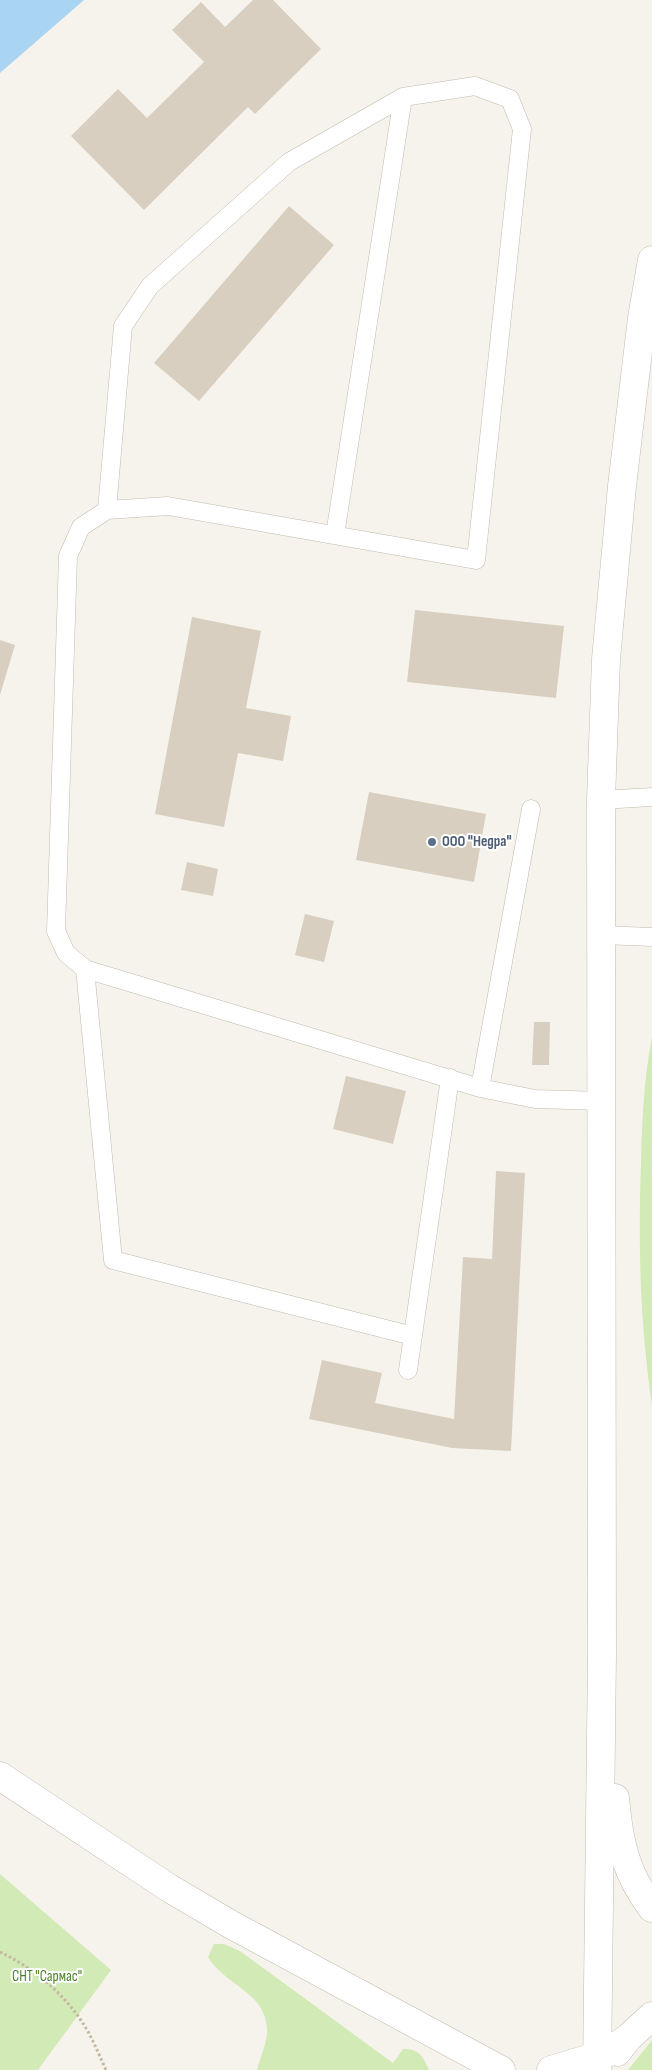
<!DOCTYPE html>
<html>
<head>
<meta charset="utf-8">
<style>
	body { margin:0 }
	canvas { display:block; background:#f6f3ec }
</style>
</head>
<body>
<canvas width="652" height="2070"></canvas>
<script>
const g = document.querySelector('canvas').getContext('2d');
g.lineJoin = 'round';
function fillPath(path, color) {
  g.fillStyle = color;
  g.fill(path, 'evenodd');
}
function trace(path, color, width, dash) {
  g.strokeStyle = color;
  g.lineWidth = width;
  g.lineCap = dash ? 'butt' : 'round';
  g.setLineDash(dash || []);
  g.stroke(path);
}
function label(font, color, halo, rows, align = 'center') {
  g.font = font + ' "Sofia Sans Condensed",sans-serif';
  g.lineWidth = 4;
  g.setLineDash([]);
  g.textBaseline = 'middle';
  g.strokeStyle = halo;
  g.fillStyle = color;
  for (const [text, x, y, turn = 0] of rows) {
    g.save();
    g.translate(x, y);
    g.rotate((+turn || 0) * Math.PI / 180);
    g.textAlign = isNaN(turn) ? turn : align;
    if (halo) g.strokeText(text, 0, 0);
    g.fillText(text, 0, 0);
    g.restore();
  }
}
fillPath(new Path2D(`
	M 652,1037 L 652,1406 C 640,1324 638,1245 641,1162 C 642,1120 644,1078 652,1037 Z
	M 0,1874 L 111,1970 L 38,2070 L 0,2070 Z
	M 214,1944 L 224,1944 L 240,1951 L 393,2063 L 403,2049 C 419,2049 423,2056 429,2070 L 257,2070 C 260,2058 268,2041 267,2029 C 266,1992 224,1985 208,1957 Z
	M 652,2040 L 652,2070 L 628,2070 Z`), '#d2eab5');
fillPath(new Path2D(`
	M 0,0 L 84,0 L 0,73 Z`), '#a9d4f2');
fillPath(new Path2D(`
	M 253,0 L 273,0 L 321,49 L 255,114 L 248,107 L 144,210 L 71,136 L 118,89 L 147,118 L 204,62 L 172,30 L 201,2 L 225,27 Z
	M 289,206 L 334,245 L 199,401 L 154,363 Z
	M 415,610 L 564,626 L 556,698 L 407,682 Z
	M 192,617 L 261,631 L 246,708 L 291,716 L 283,761 L 238,753 L 224,827 L 155,814 Z
	M 0,640 L 15,645 L 0,695 Z
	M 369,792 L 486,814 L 474,882 L 356,860 Z
	M 187,862 L 218,869 L 213,896 L 181,890 Z
	M 305,914 L 334,921 L 324,962 L 295,955 Z
	M 534,1022 L 550,1022 L 549,1065 L 532,1065 Z
	M 346,1076 L 406,1091 L 393,1144 L 333,1129 Z
	M 496,1171 L 525,1173 L 511,1451 L 452,1448 L 309,1419 L 322,1360 L 382,1373 L 375,1403 L 454,1419 L 463,1257 L 492,1259 Z`), '#d8cfc1');
const lane = new Path2D(`
	M 107,510 L 123,326 L 150,286 L 289,162 L 403,97 L 475,86 L 510,99 L 522,129 L 476,560 L 168,506 L 107,510 L 81,527 L 68,556 L 56,931 L 66,953 L 85,969 L 480,1088
	M 335,535 L 403,97
	M 601,800 L 652,797
	M 531,809 L 480,1088 L 535,1099 L 602,1101
	M 602,935 L 652,937
	M 85,969 L 113,1260 L 413,1336
	M 408,1370 L 450,1078`);
const street = new Path2D(`
	M 0,1776 L 169,1888 L 230,1924 L 501,2070
	M 615,1798 C 619,1841 625,1873 652,1908
	M 617,2052 L 628,2038 L 652,2016
	M 551,2070 L 607,2053 L 628,2038
	M 597,2070 L 602,1654 L 601,800 L 606,659 L 622,486 L 642,318 L 652,260`);
trace(lane, '#c2bbae', 19);
trace(street, '#c2bbae', 29);
trace(new Path2D(`
	M 0,1952 C 32,1967 65,1994 84,2025 C 93,2039 99,2055 106,2070`), '#c4b79f', 3, [2.5, 2.5]);
trace(lane, '#fff', 18);
trace(street, '#fff', 28);
for (const [x, y, r, color] of [
	[432,842,5,"#5c6f8a"]
]) {
  const dot = new Path2D();
  dot.arc(x, y, r, 0, 2 * Math.PI);
  g.fillStyle = color;
  g.fill(dot);
  trace(dot, '#fff', 2);
}
label('bold 15px', '#4e5e75', '#fff', [
	["ООО \"Недра\"",442,842]
], 'left');
label('15px', '#4a7f2a', '#fff', [
	["СНТ \"Сармас\"",47,1977]
]);
</script>
</body>
</html>
